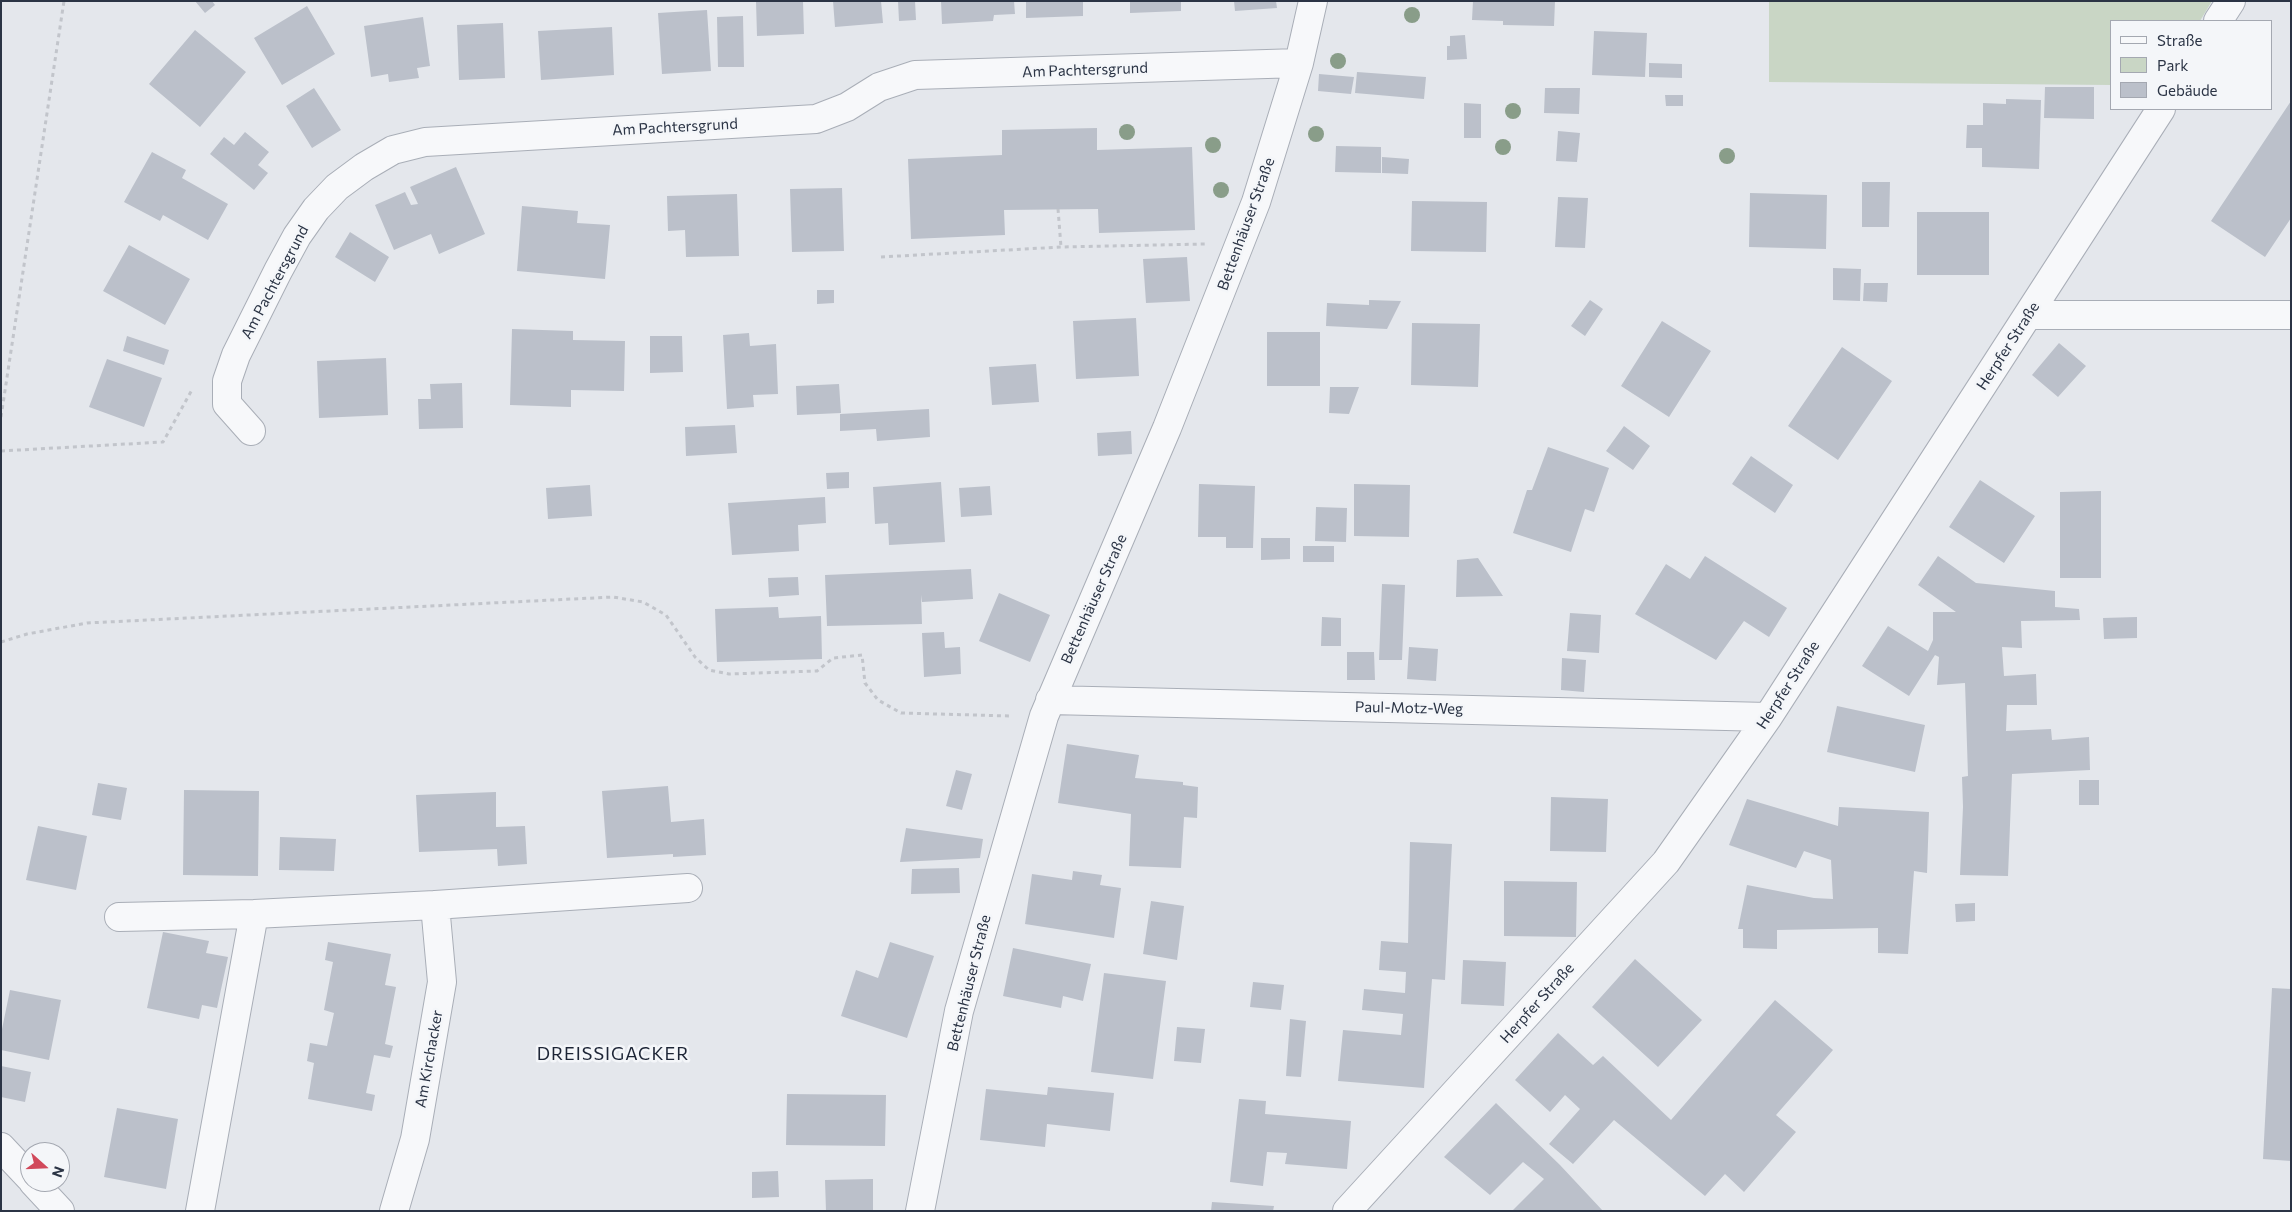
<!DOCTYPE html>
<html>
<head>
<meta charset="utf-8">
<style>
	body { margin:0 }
	#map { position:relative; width:2292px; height:1212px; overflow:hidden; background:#e4e7ec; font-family:Commissioner,sans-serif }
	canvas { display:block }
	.frame { position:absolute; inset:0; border:2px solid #2b3445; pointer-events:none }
	.legend { position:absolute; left:2110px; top:20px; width:162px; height:90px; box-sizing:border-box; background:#f4f6f9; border:1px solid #a4a8b1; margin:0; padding:6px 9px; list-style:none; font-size:15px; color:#2b3445 }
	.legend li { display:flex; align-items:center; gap:10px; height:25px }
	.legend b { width:25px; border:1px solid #a4a8b1 }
	.north { position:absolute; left:20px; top:1142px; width:50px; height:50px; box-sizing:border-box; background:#f4f6f9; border:1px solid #a4a8b1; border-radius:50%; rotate:110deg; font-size:14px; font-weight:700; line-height:20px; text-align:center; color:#2b3445 }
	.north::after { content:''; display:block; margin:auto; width:18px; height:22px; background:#d1495b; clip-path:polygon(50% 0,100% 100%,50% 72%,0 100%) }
</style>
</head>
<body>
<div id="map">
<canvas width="2292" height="1212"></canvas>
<div class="frame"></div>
<ul class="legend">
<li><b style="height:6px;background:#f7f8fa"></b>Straße</li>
<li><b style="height:14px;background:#c9d6c5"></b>Park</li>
<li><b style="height:14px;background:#bbc0ca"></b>Gebäude</li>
</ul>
<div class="north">N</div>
</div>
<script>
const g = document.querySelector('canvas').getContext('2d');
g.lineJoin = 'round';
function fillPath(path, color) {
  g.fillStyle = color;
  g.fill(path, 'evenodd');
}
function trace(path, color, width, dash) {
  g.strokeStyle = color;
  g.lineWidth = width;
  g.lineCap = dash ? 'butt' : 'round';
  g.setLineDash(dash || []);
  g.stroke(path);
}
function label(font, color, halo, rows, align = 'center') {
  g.font = font + ' Commissioner,sans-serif';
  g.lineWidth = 5;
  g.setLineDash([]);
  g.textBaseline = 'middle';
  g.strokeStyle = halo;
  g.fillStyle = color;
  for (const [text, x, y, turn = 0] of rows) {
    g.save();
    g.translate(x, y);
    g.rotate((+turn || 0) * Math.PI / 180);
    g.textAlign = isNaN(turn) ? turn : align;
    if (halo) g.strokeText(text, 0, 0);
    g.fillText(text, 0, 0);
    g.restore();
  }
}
fillPath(new Path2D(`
	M 1769,1 L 2212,1 L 2200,21 L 2111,21 L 2111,85 L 1769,82 Z`), '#c9d6c5');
fillPath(new Path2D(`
	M 195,1 L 212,1 L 215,5 L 205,13 Z
	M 756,1 L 803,1 L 804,34 L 757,36 Z
	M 833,1 L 881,1 L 883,23 L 835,27 Z
	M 898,1 L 915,1 L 916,20 L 899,21 Z
	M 941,1 L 1014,1 L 1015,14 L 994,15 L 993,21 L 942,24 Z
	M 1026,1 L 1083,1 L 1083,16 L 1026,18 Z
	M 1130,1 L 1181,1 L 1181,11 L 1130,13 Z
	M 1234,1 L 1276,1 L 1277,8 L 1235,11 Z
	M 1473,1 L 1555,1 L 1554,26 L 1503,25 L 1503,21 L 1472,20 Z
	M 307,6 L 335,54 L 282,85 L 254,38 Z
	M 707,10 L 711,71 L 662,74 L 658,13 Z
	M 743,16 L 744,67 L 718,67 L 717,17 Z
	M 423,17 L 430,66 L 417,68 L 419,78 L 389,82 L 388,74 L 371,77 L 364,26 Z
	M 503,23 L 505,78 L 459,80 L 457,25 Z
	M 612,27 L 614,75 L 541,80 L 538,31 Z
	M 195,30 L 246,72 L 200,127 L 149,84 Z
	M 1594,31 L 1647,33 L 1645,77 L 1592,75 Z
	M 1465,35 L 1467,59 L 1447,60 L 1447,46 L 1450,46 L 1450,36 Z
	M 1649,63 L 1682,64 L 1682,78 L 1649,77 Z
	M 1357,72 L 1426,77 L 1424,99 L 1355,93 Z
	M 1319,74 L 1354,77 L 1351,94 L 1318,91 Z
	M 2045,87 L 2094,87 L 2094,119 L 2044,118 Z
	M 314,88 L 341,130 L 312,148 L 286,106 Z
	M 1545,88 L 1580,88 L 1579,114 L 1544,113 Z
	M 1665,95 L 1683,95 L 1683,106 L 1666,106 Z
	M 2006,99 L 2041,100 L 2039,169 L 1982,167 L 1982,148 L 1966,148 L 1967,125 L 1983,125 L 1983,103 L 2006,104 Z
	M 2291,101 L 2291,218 L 2265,257 L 2211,221 Z
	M 1464,103 L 1481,104 L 1481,138 L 1464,138 Z
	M 1097,128 L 1097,150 L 1192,147 L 1195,230 L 1099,233 L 1098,209 L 1004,210 L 1005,235 L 911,239 L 908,159 L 1002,155 L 1002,130 Z
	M 1558,131 L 1580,133 L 1577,162 L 1556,161 Z
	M 245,132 L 269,152 L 258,165 L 268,173 L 254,190 L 210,154 L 224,137 L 234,145 Z
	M 1336,146 L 1381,147 L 1381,173 L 1335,172 Z
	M 152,152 L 186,170 L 182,178 L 228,204 L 208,240 L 163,215 L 160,221 L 124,202 Z
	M 1382,157 L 1409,159 L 1408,174 L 1382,173 Z
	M 456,167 L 485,234 L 439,254 L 431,234 L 394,250 L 375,205 L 405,192 L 411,205 L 418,204 L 410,187 Z
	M 1862,182 L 1890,182 L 1889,227 L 1862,227 Z
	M 842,188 L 844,251 L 792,252 L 790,189 Z
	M 1750,193 L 1827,195 L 1826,249 L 1749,247 Z
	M 737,194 L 739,256 L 686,257 L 685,230 L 668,231 L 667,196 Z
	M 1558,197 L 1588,198 L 1585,248 L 1555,247 Z
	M 1412,201 L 1487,202 L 1486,252 L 1411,251 Z
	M 522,206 L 578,211 L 577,223 L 610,225 L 605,279 L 517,271 Z
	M 1917,212 L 1989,212 L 1989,275 L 1917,275 Z
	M 350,232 L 389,257 L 375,282 L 335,257 Z
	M 129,245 L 190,279 L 165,325 L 103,291 Z
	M 1187,257 L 1190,301 L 1146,303 L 1143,259 Z
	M 1833,268 L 1861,269 L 1860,301 L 1833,300 Z
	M 1864,283 L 1888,283 L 1887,302 L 1863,301 Z
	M 817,290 L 834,290 L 834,303 L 817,304 Z
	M 1369,300 L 1401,301 L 1387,329 L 1326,326 L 1327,303 L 1369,305 Z
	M 1590,300 L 1603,309 L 1585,336 L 1571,326 Z
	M 1136,318 L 1139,376 L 1076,379 L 1073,321 Z
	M 1662,321 L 1711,351 L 1669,417 L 1621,386 Z
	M 1412,323 L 1480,324 L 1478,387 L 1411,385 Z
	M 512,329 L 573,331 L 573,340 L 625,341 L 624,391 L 571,390 L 571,407 L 510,405 Z
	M 1267,332 L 1320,332 L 1320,386 L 1267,386 Z
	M 749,333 L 750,346 L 776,344 L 778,394 L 753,395 L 754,407 L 727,409 L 723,335 Z
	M 127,336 L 169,350 L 164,365 L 123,351 Z
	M 650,336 L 682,336 L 683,372 L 650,373 Z
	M 2059,343 L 2086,366 L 2058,397 L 2032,375 Z
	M 1842,347 L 1892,381 L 1838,460 L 1788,426 Z
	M 386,358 L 388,415 L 319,418 L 317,361 Z
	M 107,359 L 162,378 L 144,427 L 89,407 Z
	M 1036,364 L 1039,402 L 992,405 L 989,367 Z
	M 462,383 L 463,428 L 419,429 L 418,399 L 431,399 L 430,384 Z
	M 839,384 L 841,413 L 797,415 L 796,386 Z
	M 1330,387 L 1359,387 L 1349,414 L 1329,413 Z
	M 929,409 L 930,437 L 877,441 L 876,429 L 840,431 L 840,414 Z
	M 735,425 L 737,453 L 686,456 L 685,427 Z
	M 1624,426 L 1650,446 L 1633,470 L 1606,451 Z
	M 1131,431 L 1132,454 L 1098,456 L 1097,433 Z
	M 1548,447 L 1609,468 L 1594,512 L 1585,509 L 1571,552 L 1513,533 L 1527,490 L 1532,490 Z
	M 1751,456 L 1793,485 L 1775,513 L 1732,484 Z
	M 849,472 L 849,488 L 827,489 L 826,473 Z
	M 1980,480 L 2035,516 L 2004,563 L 1949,527 Z
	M 941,482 L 945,542 L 889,545 L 888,523 L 875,524 L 873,487 Z
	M 1199,484 L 1255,486 L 1253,548 L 1226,548 L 1226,537 L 1198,537 Z
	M 1354,484 L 1410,485 L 1409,537 L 1354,536 Z
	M 590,485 L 592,516 L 548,519 L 546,488 Z
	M 990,486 L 992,515 L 961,517 L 959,488 Z
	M 2101,491 L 2101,578 L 2060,578 L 2060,492 Z
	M 825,497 L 826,523 L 798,525 L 799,551 L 732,555 L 728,503 Z
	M 1316,507 L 1347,508 L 1346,542 L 1315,541 Z
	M 1261,538 L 1290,538 L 1290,559 L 1261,560 Z
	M 1303,546 L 1334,546 L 1334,562 L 1303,562 Z
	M 1705,556 L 1787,608 L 1769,637 L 1744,621 L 1716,660 L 1635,614 L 1666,564 L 1690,579 Z
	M 1938,556 L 1976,583 L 2055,591 L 2055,607 L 2079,609 L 2080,620 L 2021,621 L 2022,648 L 2002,647 L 2004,676 L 2036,674 L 2037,705 L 2007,705 L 2006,731 L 2051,729 L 2052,740 L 2089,737 L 2090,770 L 2012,774 L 2008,876 L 1960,875 L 1963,807 L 1962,777 L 1968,776 L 1965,683 L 1937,685 L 1939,657 L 1935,655 L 1909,696 L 1862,666 L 1888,626 L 1928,651 L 1933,640 L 1933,612 L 1956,612 L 1918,585 Z
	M 1478,558 L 1503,596 L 1456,597 L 1457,560 Z
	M 971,569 L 973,599 L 922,602 L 921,595 L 922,624 L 827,626 L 825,575 Z
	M 798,577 L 799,595 L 769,597 L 768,578 Z
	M 1382,584 L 1405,585 L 1402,660 L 1379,660 Z
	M 999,593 L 1050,615 L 1030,662 L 979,641 Z
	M 778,607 L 779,618 L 821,616 L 822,659 L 717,662 L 715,609 Z
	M 1570,613 L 1601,615 L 1599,653 L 1567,651 Z
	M 1322,617 L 1341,618 L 1341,646 L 1321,646 Z
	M 2137,617 L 2137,638 L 2104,639 L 2103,618 Z
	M 944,632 L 945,648 L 960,647 L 961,674 L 924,677 L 922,633 Z
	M 1409,647 L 1438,649 L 1436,681 L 1407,679 Z
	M 1347,652 L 1374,652 L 1375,680 L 1347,680 Z
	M 1562,658 L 1586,660 L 1584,692 L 1561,690 Z
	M 1837,706 L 1925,725 L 1915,772 L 1827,752 Z
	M 1067,744 L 1139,755 L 1135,778 L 1183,782 L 1183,785 L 1198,787 L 1197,818 L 1184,817 L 1181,868 L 1129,866 L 1131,814 L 1058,803 Z
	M 956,770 L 972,774 L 962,810 L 946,806 Z
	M 2079,780 L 2099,780 L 2099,805 L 2079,805 Z
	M 98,783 L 127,788 L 121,820 L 92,815 Z
	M 668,786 L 671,822 L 704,819 L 706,855 L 673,857 L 673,854 L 607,858 L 602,791 Z
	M 184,790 L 259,791 L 258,876 L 183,875 Z
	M 496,792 L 496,827 L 525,826 L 527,864 L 498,866 L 497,849 L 419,852 L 416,795 Z
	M 1551,797 L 1608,799 L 1606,852 L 1550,851 Z
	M 1747,799 L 1838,826 L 1839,807 L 1929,812 L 1927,873 L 1914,871 L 1908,954 L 1878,953 L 1878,928 L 1777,930 L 1777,949 L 1743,948 L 1743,929 L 1738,929 L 1747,885 L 1814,898 L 1833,899 L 1831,860 L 1804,851 L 1796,868 L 1729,845 Z
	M 38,826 L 87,836 L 76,890 L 26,880 Z
	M 906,828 L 983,839 L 980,858 L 900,862 Z
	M 280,837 L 336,839 L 334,871 L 279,870 Z
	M 1410,842 L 1452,844 L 1445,980 L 1432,979 L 1424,1088 L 1338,1081 L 1343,1030 L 1401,1035 L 1403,1014 L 1362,1010 L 1364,989 L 1405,993 L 1406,972 L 1379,970 L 1381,941 L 1408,943 Z
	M 959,868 L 960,893 L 911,894 L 912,869 Z
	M 1073,871 L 1102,875 L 1100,885 L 1121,888 L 1114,938 L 1025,924 L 1032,874 L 1072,880 Z
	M 1504,881 L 1577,882 L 1576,937 L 1504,936 Z
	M 1151,901 L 1184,906 L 1177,960 L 1143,954 Z
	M 1975,903 L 1975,921 L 1956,922 L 1955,904 Z
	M 163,932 L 209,941 L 206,953 L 228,957 L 217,1008 L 202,1005 L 199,1019 L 147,1008 Z
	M 328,942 L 391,954 L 385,985 L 396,987 L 385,1044 L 393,1046 L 390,1058 L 374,1055 L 366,1093 L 375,1095 L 372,1111 L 308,1099 L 314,1063 L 307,1061 L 310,1043 L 327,1046 L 334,1013 L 324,1010 L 333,962 L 325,960 Z
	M 890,942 L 934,956 L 907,1038 L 841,1016 L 856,970 L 878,978 Z
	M 1013,948 L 1091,964 L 1083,1001 L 1063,996 L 1061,1008 L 1003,996 Z
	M 1635,959 L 1702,1020 L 1658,1067 L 1592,1007 Z
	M 1463,960 L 1506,962 L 1504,1006 L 1461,1004 Z
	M 1104,973 L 1166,981 L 1153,1079 L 1091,1072 Z
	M 1253,982 L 1284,985 L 1281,1010 L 1250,1007 Z
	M 2272,988 L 2291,989 L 2291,1161 L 2263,1159 Z
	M 10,990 L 61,1000 L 49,1060 L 1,1050 L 1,1034 Z
	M 1775,1000 L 1833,1050 L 1776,1115 L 1796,1132 L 1744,1192 L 1725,1174 L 1705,1196 L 1614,1120 L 1573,1164 L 1549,1144 L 1580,1109 L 1565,1095 L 1550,1112 L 1515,1080 L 1558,1033 L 1593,1065 L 1603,1056 L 1671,1120 Z
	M 1290,1019 L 1306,1021 L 1301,1077 L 1286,1076 Z
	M 1177,1027 L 1205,1029 L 1201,1063 L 1174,1061 Z
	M 1,1066 L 31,1072 L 25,1102 L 1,1097 Z
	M 1048,1087 L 1114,1093 L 1110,1131 L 1047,1124 L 1045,1147 L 980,1140 L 986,1089 L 1047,1095 Z
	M 787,1094 L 886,1095 L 885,1146 L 786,1145 Z
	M 1239,1099 L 1266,1101 L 1265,1114 L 1351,1121 L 1347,1169 L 1285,1164 L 1287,1153 L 1267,1152 L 1263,1186 L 1230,1182 Z
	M 1496,1103 L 1560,1165 L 1603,1211 L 1512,1211 L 1544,1179 L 1523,1162 L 1490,1195 L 1444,1157 Z
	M 117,1108 L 178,1119 L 166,1189 L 104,1177 Z
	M 778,1171 L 779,1197 L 752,1198 L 752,1172 Z
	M 873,1179 L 873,1211 L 826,1211 L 825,1180 Z
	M 1212,1202 L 1274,1206 L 1273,1211 L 1211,1211 Z`), '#bbc0ca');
const street = new Path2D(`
	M 2218,21 L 2231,1
	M 2028,315 L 2291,315
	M 251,431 L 227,404 L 227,381 L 236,355 L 278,271 L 297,236 L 316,209 L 337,187 L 364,167 L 393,150 L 425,142 L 816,119 L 847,107 L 879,87 L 915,75 L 1299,63
	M 1050,700 L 1768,717
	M 119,917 L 254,914 L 435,905 L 688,888
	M 1,1147 L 30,1178
	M 33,1182 L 60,1211
	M 200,1211 L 254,914
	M 394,1211 L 415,1139 L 442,982 L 435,905
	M 920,1211 L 959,1011 L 1044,716 L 1167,428 L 1256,202 L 1299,63 L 1313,1
	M 1347,1211 L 1666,862 L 1768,717 L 2161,109`);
trace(street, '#a9aeb7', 30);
trace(new Path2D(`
	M 1058,209 L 1061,247
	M 881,257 L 1061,247 L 1205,244
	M 1,417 L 64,1
	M 1,451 L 163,442 L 193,388
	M 1,642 L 27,634 L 87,623 L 613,597 L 643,602 L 666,615 L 695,657 L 709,670 L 729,674 L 817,671 L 833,658 L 862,655 L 865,683 L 878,700 L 901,713 L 1010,716`), '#c2c5cb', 3, [4, 4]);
trace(street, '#f7f8fa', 28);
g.fillStyle = '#899d89';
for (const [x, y] of [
	[1412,15],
	[1338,61],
	[1513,111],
	[1127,132],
	[1316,134],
	[1213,145],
	[1503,147],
	[1727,156],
	[1221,190]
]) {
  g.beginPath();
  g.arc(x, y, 8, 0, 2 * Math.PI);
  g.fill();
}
label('15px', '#2b3445', '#f4f6f9', [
	["Am Pachtersgrund",1085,70,-2],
	["Am Pachtersgrund",675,127,-3],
	["Bettenhäuser Straße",1246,224,-70],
	["Am Pachtersgrund",275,282,-62],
	["Herpfer Straße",2008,346,-57],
	["Bettenhäuser Straße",1094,599,-66],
	["Herpfer Straße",1788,685,-57],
	["Paul-Motz-Weg",1409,708,1],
	["Bettenhäuser Straße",969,983,-76],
	["Herpfer Straße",1537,1003,-48],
	["Am Kirchacker",429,1059,-80]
]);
g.letterSpacing = '1px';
label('18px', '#1d2536', '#f4f6f9', [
	["DREISSIGACKER",613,1054]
]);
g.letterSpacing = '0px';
</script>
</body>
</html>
